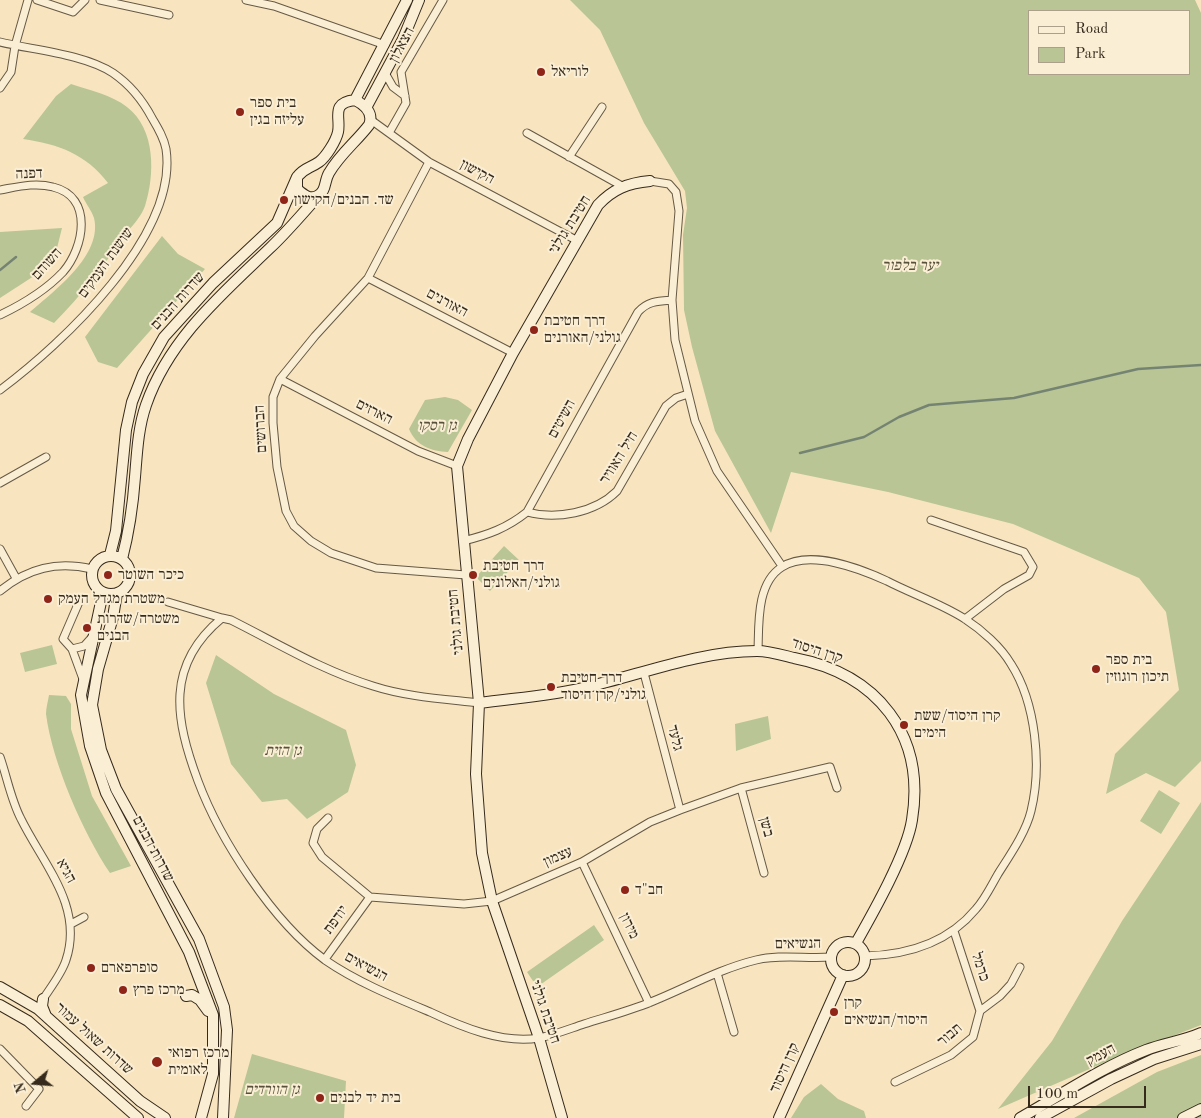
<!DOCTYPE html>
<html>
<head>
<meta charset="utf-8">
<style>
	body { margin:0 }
	#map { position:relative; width:1201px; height:1118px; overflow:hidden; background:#f8e5bf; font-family:"Old Standard TT",serif }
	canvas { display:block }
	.legend { position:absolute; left:1028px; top:10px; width:162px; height:65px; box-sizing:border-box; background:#faeed5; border:1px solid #aca08b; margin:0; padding:6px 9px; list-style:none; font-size:15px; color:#362a1c }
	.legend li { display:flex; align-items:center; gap:10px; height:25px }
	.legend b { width:25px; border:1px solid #aca08b }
	.north { position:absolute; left:10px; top:1058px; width:50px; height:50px; -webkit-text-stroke:4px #faeed5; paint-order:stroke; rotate:252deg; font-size:14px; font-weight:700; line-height:20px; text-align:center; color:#362a1c }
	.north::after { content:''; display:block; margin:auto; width:18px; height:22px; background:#362a1c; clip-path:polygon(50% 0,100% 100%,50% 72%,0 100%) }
	.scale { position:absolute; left:1028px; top:1086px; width:118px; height:22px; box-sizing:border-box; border:2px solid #362a1c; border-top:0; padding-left:6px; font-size:15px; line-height:18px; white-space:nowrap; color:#362a1c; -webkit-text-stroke:4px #faeed5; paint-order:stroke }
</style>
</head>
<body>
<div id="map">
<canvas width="1201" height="1118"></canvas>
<ul class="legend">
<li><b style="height:6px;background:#faeed5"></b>Road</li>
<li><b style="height:14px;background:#b9c595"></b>Park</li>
</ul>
<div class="north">N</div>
<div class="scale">100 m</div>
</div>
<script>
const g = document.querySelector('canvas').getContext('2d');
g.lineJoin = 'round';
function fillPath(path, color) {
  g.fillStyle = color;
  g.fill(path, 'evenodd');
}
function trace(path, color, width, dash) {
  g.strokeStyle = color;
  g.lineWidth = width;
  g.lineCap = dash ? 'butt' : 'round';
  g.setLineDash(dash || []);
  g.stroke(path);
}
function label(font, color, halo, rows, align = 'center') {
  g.font = font + ' "Old Standard TT","Frank Ruhl Libre",serif';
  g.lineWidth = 4;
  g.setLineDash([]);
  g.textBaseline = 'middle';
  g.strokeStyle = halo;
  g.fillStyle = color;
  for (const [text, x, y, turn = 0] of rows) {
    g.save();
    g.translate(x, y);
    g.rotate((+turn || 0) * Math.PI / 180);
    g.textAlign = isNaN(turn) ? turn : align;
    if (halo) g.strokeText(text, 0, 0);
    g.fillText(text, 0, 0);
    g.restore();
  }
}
fillPath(new Path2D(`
	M 570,0 L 1195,0 L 1201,13 L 1201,761 L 1175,787 L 1146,773 L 1106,794 L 1115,754 L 1179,690 L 1166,612 L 1139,578 L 1013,524 L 888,492 L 791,472 L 771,533 L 715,431 L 692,347 L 684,310 L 683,235 L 687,208 L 685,191 L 644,123 L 600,30 ZM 1030,11 L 1190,11 L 1190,74 L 1030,74 Z
	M 71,84 C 89,90 112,95 127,107 C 156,129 155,175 145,206 C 142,215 134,224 128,231 C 105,264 82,295 54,323 L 30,312 C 54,291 103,255 94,218 C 92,211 86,204 83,197 L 108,183 C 86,154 58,144 23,139 L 56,96 Z
	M 62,228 L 55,256 L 34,276 L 0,298 L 0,232 Z
	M 162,236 L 178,254 L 205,269 L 117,368 L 98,362 L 85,337 Z
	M 445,397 L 458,400 L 472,410 L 448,452 C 431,451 416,446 409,429 L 425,400 Z
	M 504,546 L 519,560 L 490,591 L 476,577 Z
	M 52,645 L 57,664 L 25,672 L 20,653 Z
	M 216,655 L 274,694 L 346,730 L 356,765 L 348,792 L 307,819 L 287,799 L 262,802 L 231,764 L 206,683 Z
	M 49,695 L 66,696 L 71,704 L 71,729 L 92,796 L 131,866 L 110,873 C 83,833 52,762 46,714 C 46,708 48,701 49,695 Z
	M 768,716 L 771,739 L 736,751 L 735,724 Z
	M 1159,790 L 1180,803 L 1161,834 L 1140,821 Z
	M 1201,802 L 1201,1025 L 1101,1064 L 998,1109 L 1052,1041 L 1122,921 Z
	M 594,925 L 604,940 L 537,987 L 527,972 Z
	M 252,1054 L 346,1081 L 344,1118 L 234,1118 Z
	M 1201,1055 L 1201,1118 L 1074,1118 L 1157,1072 Z
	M 821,1084 L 838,1099 L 864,1111 L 866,1118 L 791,1118 L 804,1097 Z`), '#b9c595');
trace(new Path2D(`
	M 0,270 L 16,257
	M 800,453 L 864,437 L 899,417 L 929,405 L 1014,398 L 1138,369 L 1201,365`), '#758472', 2.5);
const street = new Path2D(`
	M 37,0 L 73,12 L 85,0
	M 100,0 L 169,15
	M 246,0 L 274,6 L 385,45
	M 0,42 C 33,50 84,54 113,73 C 129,84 143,101 152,118 C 158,128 164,138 166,149 C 179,235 62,344 0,390
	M 385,73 L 393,87 L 405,96
	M 0,88 L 11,72 L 15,46 L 28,0
	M 371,120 L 429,162 L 576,240
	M 389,133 L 406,103 L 401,72 L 443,0
	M 527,133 L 622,186
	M 569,157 L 602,107
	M 429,162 L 368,278 L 315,336 L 280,379 L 273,397 L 273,423 L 277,467 L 286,511 L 294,526 L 311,541 L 331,553 L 376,568 L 466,575
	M 650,181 L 669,184 L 676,192 L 679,211 L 672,300 L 675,340 L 695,421 L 717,471 L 782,566
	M 0,190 C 17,187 35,182 53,187 C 94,197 84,248 63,272 C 45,291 23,304 0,315
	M 368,278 L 513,353
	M 280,379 L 418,451 L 457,466
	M 0,483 L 46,457
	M 527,512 C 556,520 595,513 617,491 L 666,406 L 676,398 L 688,394
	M 931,520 L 1024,552 L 1033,567 L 1029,575 L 1004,589 L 965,619
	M 463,541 C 488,535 507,528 527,512 L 638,312 C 648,301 658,301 672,300
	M 0,549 L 16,578
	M 0,591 C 28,568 57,561 92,569
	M 79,602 L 63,639 L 72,649 L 84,646 L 93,636
	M 168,602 L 222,618 C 165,665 175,719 198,781 C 220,840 273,922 325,960 C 357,982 394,997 430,1012 C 462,1027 502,1044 539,1038 C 554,1035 569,1029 584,1024 C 606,1017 629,1011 651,1002 C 686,988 719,969 756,960 C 780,954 806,959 831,957
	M 222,618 L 231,620 C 277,643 323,671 373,686 C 407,697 444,699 479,703
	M 72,649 L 83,679
	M 758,651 C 759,625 756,583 782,567 C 810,549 861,569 887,581 C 912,594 942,604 965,619 C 982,630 1001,647 1011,664 C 1036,703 1042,766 1031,811 C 1026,832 1010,855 998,874 C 991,886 985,899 976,909 C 948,943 907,955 865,956
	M 644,673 L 680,810
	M 0,757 C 7,777 11,800 21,819 C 43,864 84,906 66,960 C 62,973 51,987 43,999
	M 741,788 L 764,873
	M 328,818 L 317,829 L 313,843 L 322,857 L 370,897 L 464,904 L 492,901 L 582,862 L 650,822 L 680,810 L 741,788 L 830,767 L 837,788
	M 582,862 L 649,1003
	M 71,924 L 84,917
	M 954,931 L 980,1011
	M 325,959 L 370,897
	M 717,973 L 734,1032
	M 0,1049 L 39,1089 L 26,1106
	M 895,1082 L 951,1055 L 973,1037 L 980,1011 L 1000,996 L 1011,984 L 1020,967`);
const secondary = new Path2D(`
	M 355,100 C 365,105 374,113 369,125 C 356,142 340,154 329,173 C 324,181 327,191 317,196 C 309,200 303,194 297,189 L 297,177 C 305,167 309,169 319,162 C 326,157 336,141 338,132 C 341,117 330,103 355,100 Z
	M 355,100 L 407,0
	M 366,108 L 403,39 L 419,0
	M 110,555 L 116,531 L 126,430 L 132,402 L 143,374 L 164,337 L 213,283 L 277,223 L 297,177
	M92 575a19 19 0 1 1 38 0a19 19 0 1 1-38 0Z
	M 122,559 C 129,532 133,505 135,477 C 137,453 138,428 146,405 C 169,339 221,295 270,248 C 287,232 303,213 319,195
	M 100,591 L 101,602 L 81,695 L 90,746 L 106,793 L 189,952 L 213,1015 L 213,1074 L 201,1118
	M 117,593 L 113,617 L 98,669 L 92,705 L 101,750 L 116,789 L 199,939 L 224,1007 L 227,1030 L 223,1118
	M 479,703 C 515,698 552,696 587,687 C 642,674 700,651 757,651 C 769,651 782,655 794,658 C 877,674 926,734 912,820 C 907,853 873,913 856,943
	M831 959a17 17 0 1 1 34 0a17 17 0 1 1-34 0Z
	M 0,987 L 38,1009 L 140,1101 L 165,1118
	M 186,996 L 192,995 L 200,1000 L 208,1011
	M 43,999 L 42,1006 L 46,1016
	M 0,1005 L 28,1021 L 138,1118
	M 562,1118 L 539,1038 L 492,901 L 482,853 L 476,774 L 479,703 L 457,466 L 468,439 L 513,353 L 598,205 C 613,189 628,183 650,181
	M 779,1118 L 843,975
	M 1020,1118 C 1061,1095 1102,1067 1146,1050 C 1164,1043 1183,1041 1201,1033
	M 1040,1118 L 1111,1079 L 1154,1059 L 1201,1044
	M 1183,1118 L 1201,1109`);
trace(street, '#665945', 9);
trace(secondary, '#362a1c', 12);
trace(street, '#faeed5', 7);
trace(secondary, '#faeed5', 10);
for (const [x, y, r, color] of [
	[541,72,5,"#8f2418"],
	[240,112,5,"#8f2418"],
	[284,200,5,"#8f2418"],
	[534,330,5,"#8f2418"],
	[108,575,5,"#8f2418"],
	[473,575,5,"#8f2418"],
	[48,599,5,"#8f2418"],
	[87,628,5,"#8f2418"],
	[1096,669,5,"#8f2418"],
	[551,687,5,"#8f2418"],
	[904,725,5,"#8f2418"],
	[625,890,5,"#8f2418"],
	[91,968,5,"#8f2418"],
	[123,990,5,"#8f2418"],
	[834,1012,5,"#8f2418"],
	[157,1062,6,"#8f2418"],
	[320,1098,5,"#8f2418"]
]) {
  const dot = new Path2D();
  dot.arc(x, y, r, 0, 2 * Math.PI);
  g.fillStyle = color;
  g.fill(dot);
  trace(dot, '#faeed5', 2);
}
label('15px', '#362a1c', '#faeed5', [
	["הצאלון",402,45,-62],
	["הקישון",477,172,28],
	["דפנה",29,174,-2],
	["חטיבת גולני",570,225,-58],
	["שושנת העמקים",106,263,-54],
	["השוהם",47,264,-48],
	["שדרות הבנים",178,301,-48],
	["האורנים",447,303,28],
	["הארזים",374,412,27],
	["השיטים",562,419,-61],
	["הברושים",261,429,-93],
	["חיל האוויר",619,458,-58],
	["חטיבת גולני",456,622,-95],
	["קרן היסוד",817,651,18],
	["גלעד",675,738,76],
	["בשן",766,827,75],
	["שדרות הבנים",153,849,62],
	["עצמון",558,857,-24],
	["הגיא",66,871,61],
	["יודפת",336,920,-54],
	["מירון",629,926,64],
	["הנשיאים",798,944,-1],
	["הנשיאים",366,967,28],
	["כרמל",980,967,72],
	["חטיבת גולני",545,1012,71],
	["תבור",950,1035,-40],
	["שדרות שאול עמור",94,1039,42],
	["העמק",1101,1055,-28],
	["קרן היסוד",785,1068,-66]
]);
label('15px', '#362a1c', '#faeed5', [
	["לוריאל",551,72],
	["בית ספר",250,103],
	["עליזה בגין",250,120],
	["שד. הבנים/הקישון",294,200],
	["דרך חטיבת",544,321],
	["גולני/האורנים",544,338],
	["דרך חטיבת",483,566],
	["גולני/האלונים",483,583],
	["כיכר השוטר",118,575],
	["משטרת מגדל העמק",58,599],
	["משטרה/שדרות",97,619],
	["הבנים",97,636],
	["בית ספר",1106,660],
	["תיכון רוגוזין",1106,677],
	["דרך חטיבת",561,678],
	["גולני/קרן היסוד",561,695],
	["קרן היסוד/ששת",914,716],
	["הימים",914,733],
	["חב\"ד",635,890],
	["סופרפארם",101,968],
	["מרכז פרץ",133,990],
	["קרן",844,1003],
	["היסוד/הנשיאים",844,1020],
	["מרכז רפואי",168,1053],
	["לאומית",168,1070],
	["בית יד לבנים",330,1098]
], 'left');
label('italic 15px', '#57513a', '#faeed5', [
	["יער בלפור",910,266],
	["גן רסקו",437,426],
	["גן הזית",283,751],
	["גן הוורדים",272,1090]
]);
</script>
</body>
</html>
